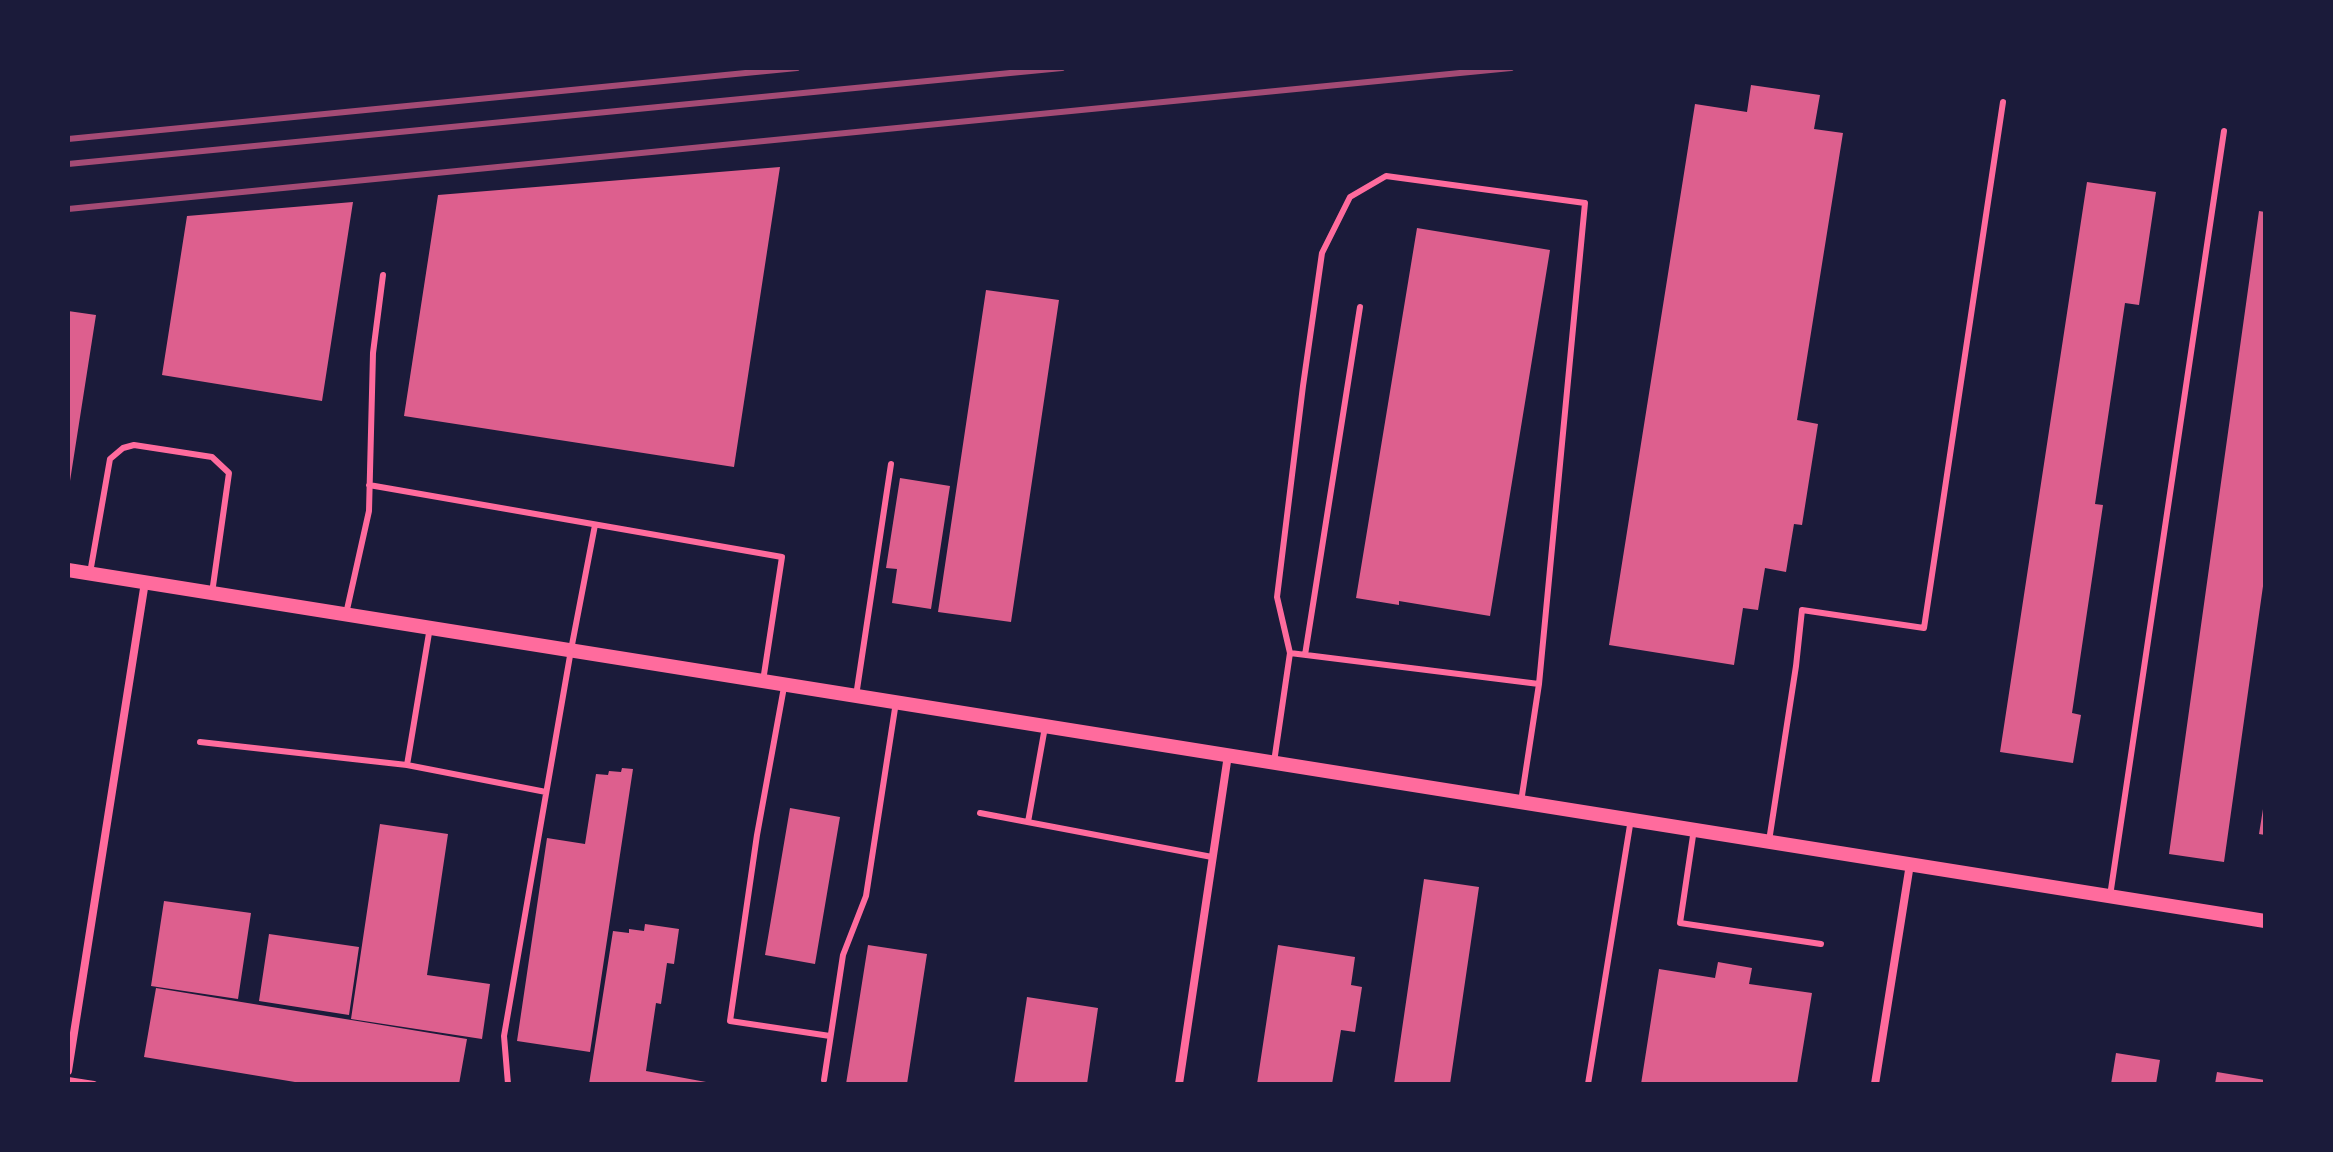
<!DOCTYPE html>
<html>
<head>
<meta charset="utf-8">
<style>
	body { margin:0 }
	#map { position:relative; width:2333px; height:1152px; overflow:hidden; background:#1b1b3a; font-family:"Exo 2",sans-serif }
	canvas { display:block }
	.frame { position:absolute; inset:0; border:70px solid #1b1b3a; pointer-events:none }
</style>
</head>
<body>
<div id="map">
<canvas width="2333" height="1152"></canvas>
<div class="frame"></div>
</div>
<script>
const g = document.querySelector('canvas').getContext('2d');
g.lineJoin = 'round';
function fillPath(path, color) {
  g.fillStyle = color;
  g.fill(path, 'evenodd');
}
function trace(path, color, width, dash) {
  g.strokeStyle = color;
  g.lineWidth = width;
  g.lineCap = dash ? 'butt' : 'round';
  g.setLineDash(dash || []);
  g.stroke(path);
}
fillPath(new Path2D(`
	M 1751,85 L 1820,95 L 1814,129 L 1843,133 L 1797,420 L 1818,424 L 1802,525 L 1794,524 L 1786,572 L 1765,568 L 1758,610 L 1743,608 L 1734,665 L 1609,645 L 1695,104 L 1747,112 Z
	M 780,167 L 734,467 L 404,416 L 438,195 Z
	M 2087,182 L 2156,192 L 2139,305 L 2125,303 L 2095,504 L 2103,505 L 2072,713 L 2081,715 L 2073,763 L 2000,752 Z
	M 353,202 L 322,401 L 162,375 L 187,216 Z
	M 2259,211 L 2265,212 L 2265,572 L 2224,862 L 2169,854 Z
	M 1417,228 L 1550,250 L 1490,616 L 1399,601 L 1399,605 L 1356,598 Z
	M 986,290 L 1059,300 L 1011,622 L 938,612 Z
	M 68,311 L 96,315 L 70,481 L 68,481 Z
	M 900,478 L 950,486 L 931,609 L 892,603 L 897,569 L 886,568 Z
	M 622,768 L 633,769 L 590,1052 L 517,1041 L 547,838 L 585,844 L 596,774 L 608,775 L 609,771 L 621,772 Z
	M 790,808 L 840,817 L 815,964 L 765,955 Z
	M 2263,809 L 2265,809 L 2265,835 L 2259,834 Z
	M 380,824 L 448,834 L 427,975 L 490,984 L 482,1039 L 351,1019 Z
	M 1424,879 L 1479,887 L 1450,1084 L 1394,1084 Z
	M 164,901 L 251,913 L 238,999 L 151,986 Z
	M 645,924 L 679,929 L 674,964 L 667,963 L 661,1004 L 656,1003 L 646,1071 L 717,1084 L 589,1084 L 613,931 L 629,933 L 629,929 L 644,931 Z
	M 269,934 L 359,947 L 349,1015 L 259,1001 Z
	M 868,945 L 927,954 L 907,1084 L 846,1084 Z
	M 1278,945 L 1355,957 L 1351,985 L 1362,987 L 1355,1032 L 1341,1030 L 1332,1084 L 1257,1084 Z
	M 1718,962 L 1752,968 L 1749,984 L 1812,993 L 1797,1084 L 1641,1084 L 1659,969 L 1715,978 Z
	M 156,988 L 467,1039 L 459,1084 L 307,1084 L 144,1057 Z
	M 1027,997 L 1098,1008 L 1087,1084 L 1014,1084 Z
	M 2116,1053 L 2160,1060 L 2156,1084 L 2111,1084 Z
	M 2217,1072 L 2265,1080 L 2265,1084 L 2215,1084 Z`), '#dd5f8e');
trace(new Path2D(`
	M 369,485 L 782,557 L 763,681
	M 90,573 L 110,459 L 123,448 L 134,445 L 212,457 L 229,473 L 212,593
	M 346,614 L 369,511 L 373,353 L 383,275
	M 1290,653 L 1277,597 L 1303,386 L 1322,253 L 1350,197 L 1386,176 L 1585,203 L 1539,684 L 1521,802
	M 1305,655 L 1360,307
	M 784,687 L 757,835 L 730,1021 L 830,1036
	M 856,696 L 891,464
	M 200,742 L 407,765 L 546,792
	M 1274,762 L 1290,653 L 1539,684
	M 407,765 L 430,627
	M 980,813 L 1212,857
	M 1028,822 L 1045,727
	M 1694,829 L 1680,923 L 1821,944
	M 1769,841 L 1796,666 L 1802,610 L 1924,628 L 2003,102
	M 2110,896 L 2224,131
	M 68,1080 L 94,1084
	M 824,1080 L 843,955 L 866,896 L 896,702
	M 508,1084 L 504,1036 L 571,650 L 595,525
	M 1588,1084 L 1631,819`), '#ff6b9d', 6);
trace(new Path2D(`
	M 68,1071 L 145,582
	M 1179,1084 L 1228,755
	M 1875,1084 L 1910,864`), '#ff6b9d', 8);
trace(new Path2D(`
	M 68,570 L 2265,921`), '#ff6b9d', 14);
trace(new Path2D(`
	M 68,139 L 797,68
	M 68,164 L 1062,68
	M 68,209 L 1511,68`), '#a44b75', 6);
</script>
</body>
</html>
